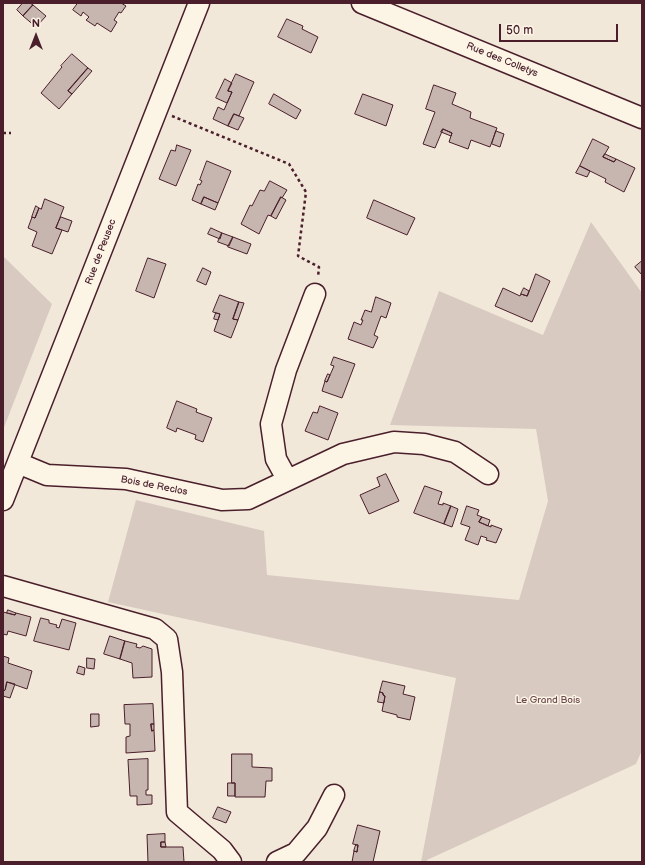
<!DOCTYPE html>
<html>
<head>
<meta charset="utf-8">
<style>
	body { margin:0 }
	#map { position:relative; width:645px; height:865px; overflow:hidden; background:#f1e8da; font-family:"Balsamiq Sans",sans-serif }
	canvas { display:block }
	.frame { position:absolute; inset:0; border:4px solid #4a1f2b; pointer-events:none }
	.north { position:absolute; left:16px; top:16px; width:40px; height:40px; -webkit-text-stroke:3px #fcf5e5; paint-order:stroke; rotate:0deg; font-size:11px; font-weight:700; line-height:16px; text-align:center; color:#4a1f2b }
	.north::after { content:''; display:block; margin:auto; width:14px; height:18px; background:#4a1f2b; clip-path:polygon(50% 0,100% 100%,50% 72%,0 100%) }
	.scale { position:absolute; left:499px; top:24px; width:119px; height:18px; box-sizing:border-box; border:2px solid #4a1f2b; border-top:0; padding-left:5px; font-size:12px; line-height:14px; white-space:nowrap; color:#4a1f2b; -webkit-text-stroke:3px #fcf5e5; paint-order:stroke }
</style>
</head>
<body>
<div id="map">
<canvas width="645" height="865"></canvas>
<div class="frame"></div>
<div class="north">N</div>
<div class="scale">50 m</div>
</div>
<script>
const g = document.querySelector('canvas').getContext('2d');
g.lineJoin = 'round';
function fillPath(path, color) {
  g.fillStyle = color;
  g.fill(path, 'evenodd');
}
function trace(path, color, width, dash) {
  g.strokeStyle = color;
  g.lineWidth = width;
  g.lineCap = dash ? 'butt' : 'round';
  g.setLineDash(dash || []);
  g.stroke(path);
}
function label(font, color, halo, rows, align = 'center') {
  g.font = font + ' "Balsamiq Sans",sans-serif';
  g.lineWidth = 3;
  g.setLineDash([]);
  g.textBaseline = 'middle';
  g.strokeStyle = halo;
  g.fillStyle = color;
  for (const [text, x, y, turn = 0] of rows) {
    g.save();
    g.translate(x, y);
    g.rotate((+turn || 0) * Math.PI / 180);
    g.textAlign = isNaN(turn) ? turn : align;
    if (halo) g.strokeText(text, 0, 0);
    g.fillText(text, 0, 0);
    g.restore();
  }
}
fillPath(new Path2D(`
	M 591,222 L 642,293 L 642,750 L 636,764 L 427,860 L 427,862 L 421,862 L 456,678 L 108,602 L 136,500 L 264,531 L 267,575 L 519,600 L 548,501 L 536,429 L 390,425 L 439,291 L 543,335 Z
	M 3,256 L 52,304 L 3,430 Z`), '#d8cac0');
const building = new Path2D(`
	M 23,3 L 30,3 L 33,5 L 23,16 L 17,10 Z
	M 78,3 L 121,3 L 126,6 L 121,13 L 119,12 L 114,20 L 117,22 L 111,32 L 97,23 L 95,26 L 86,20 L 89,17 L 83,12 L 81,16 L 73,10 Z
	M 33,5 L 46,16 L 36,27 L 23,16 Z
	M 287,19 L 303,26 L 302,29 L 318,37 L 311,53 L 278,37 Z
	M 72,54 L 88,68 L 68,91 L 72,94 L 59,109 L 41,93 L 62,67 L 61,66 Z
	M 88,68 L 92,71 L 72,94 L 68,91 Z
	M 236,74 L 254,82 L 239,116 L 234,114 L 228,126 L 213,119 L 218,107 L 224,110 L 232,92 L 228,91 Z
	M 225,79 L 232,83 L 228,91 L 232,92 L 227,103 L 216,98 Z
	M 434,85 L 456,93 L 452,104 L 471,112 L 470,118 L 497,128 L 490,147 L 471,140 L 468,149 L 449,142 L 452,133 L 443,129 L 435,148 L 423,144 L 435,112 L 426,109 Z
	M 274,94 L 301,110 L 296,119 L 269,104 Z
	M 363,94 L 393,105 L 386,126 L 355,114 Z
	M 234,114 L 244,118 L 238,130 L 228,126 Z
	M 443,129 L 452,133 L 451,136 L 441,132 Z
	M 496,131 L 504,134 L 500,147 L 492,144 Z
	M 593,139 L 609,147 L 603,157 L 614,162 L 616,159 L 635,168 L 624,192 L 605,182 L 606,179 L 580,166 Z
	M 177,145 L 191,150 L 176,186 L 159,179 L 171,150 L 175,151 Z
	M 605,154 L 616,159 L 614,162 L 603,157 Z
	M 207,161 L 231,171 L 218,203 L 204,197 L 201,204 L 192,200 L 198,184 L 200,185 L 202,181 L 200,180 Z
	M 580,166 L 590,171 L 587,177 L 576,173 Z
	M 270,181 L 287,190 L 282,198 L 281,197 L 271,216 L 268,215 L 259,234 L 241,224 L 250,205 L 252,206 L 260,190 L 264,191 Z
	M 204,197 L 218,203 L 215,210 L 201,204 Z
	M 281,197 L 286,200 L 276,219 L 271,216 Z
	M 45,199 L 64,207 L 56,228 L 62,230 L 52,254 L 32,246 L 37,232 L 28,228 L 32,217 L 35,218 L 39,208 L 41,209 Z
	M 374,200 L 415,218 L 407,235 L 367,218 Z
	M 36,206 L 39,208 L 35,218 L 32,217 Z
	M 61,217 L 72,221 L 68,232 L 56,228 Z
	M 211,228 L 222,233 L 220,239 L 208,234 Z
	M 222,233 L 233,237 L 229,246 L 218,242 Z
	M 233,237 L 251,244 L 247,254 L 228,247 Z
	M 148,258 L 166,264 L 154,298 L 136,291 Z
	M 642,261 L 642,275 L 635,267 Z
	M 203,268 L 211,272 L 206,285 L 197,281 Z
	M 536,274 L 550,281 L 532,322 L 495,306 L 503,288 L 520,296 L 521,294 L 527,296 Z
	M 524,288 L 529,291 L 527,296 L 521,294 Z
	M 220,295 L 239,302 L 233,319 L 238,320 L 231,338 L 214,331 L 220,314 L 213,312 Z
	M 376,297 L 391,303 L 386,318 L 381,316 L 374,335 L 378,337 L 373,348 L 348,339 L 354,322 L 361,325 L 363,320 L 361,320 L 365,310 L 371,312 Z
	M 239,302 L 244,303 L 238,320 L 233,319 Z
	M 216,313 L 220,314 L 218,320 L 214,319 Z
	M 334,357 L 355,364 L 342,398 L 322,391 L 325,381 L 327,382 L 334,366 L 331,365 Z
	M 328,374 L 330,375 L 327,382 L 325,381 Z
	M 177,401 L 197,409 L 196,412 L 212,418 L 203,442 L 195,439 L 196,435 L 177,428 L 176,432 L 167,428 Z
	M 320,406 L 338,413 L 328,440 L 305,431 L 313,412 L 317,413 Z
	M 386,474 L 399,501 L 369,514 L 360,495 L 380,486 L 377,478 Z
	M 425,486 L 442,492 L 438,504 L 443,505 L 443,503 L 451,506 L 444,524 L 414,513 Z
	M 451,506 L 458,509 L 452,527 L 444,524 Z
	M 467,506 L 479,510 L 477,515 L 482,517 L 479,522 L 491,527 L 491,525 L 502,529 L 496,543 L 486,540 L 487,538 L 481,536 L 478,545 L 465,540 L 470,527 L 461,524 Z
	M 482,517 L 490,520 L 488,526 L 479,522 Z
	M 8,610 L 16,613 L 15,615 L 7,613 Z
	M 3,612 L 15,615 L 16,613 L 31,617 L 26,636 L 8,631 L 7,635 L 3,634 Z
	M 41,618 L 49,620 L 49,623 L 57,625 L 56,627 L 59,628 L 62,619 L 76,623 L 69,650 L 34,641 Z
	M 110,636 L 125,641 L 120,659 L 104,654 Z
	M 125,641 L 137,644 L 136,647 L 140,648 L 143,646 L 152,649 L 152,677 L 133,678 L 132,663 L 120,659 Z
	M 3,656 L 9,658 L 8,663 L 32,671 L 27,689 L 7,682 L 5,690 L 3,692 Z
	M 87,658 L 95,659 L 94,669 L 87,668 Z
	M 79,666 L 85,668 L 84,675 L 77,673 Z
	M 383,681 L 405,686 L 403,694 L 415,697 L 410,720 L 397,717 L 397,715 L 382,711 L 385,696 L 383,695 L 383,693 L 380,692 Z
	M 7,682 L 15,684 L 10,698 L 3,696 L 3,692 L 5,690 Z
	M 380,692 L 383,693 L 383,695 L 385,696 L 384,703 L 378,702 Z
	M 153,704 L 154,724 L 151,724 L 152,731 L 154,730 L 155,751 L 126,753 L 126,737 L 130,736 L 130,724 L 125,724 L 124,705 Z
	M 91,714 L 99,714 L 99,726 L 91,727 Z
	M 151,724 L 154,724 L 154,730 L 152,731 Z
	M 232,754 L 252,754 L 252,767 L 272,768 L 272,781 L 266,781 L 265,797 L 235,797 L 235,783 L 232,783 Z
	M 148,759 L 148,790 L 146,790 L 146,795 L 152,795 L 152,804 L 137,805 L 137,796 L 130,796 L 128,760 Z
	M 228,783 L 235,783 L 235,796 L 228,796 Z
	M 218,807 L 231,812 L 226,823 L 213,818 Z
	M 358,825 L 380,831 L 373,862 L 352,862 L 354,851 L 357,852 L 358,845 L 353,844 Z
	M 165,834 L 165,842 L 161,842 L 161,847 L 183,847 L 184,862 L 148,862 L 147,835 Z
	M 161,842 L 165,842 L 166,847 L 161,847 Z
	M 356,845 L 358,845 L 357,852 L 354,851 Z`);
fillPath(building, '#c7b6af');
trace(building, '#4a1f2b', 1);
const minor = new Path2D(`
	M 362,3 L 642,118
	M 18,463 L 47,475 L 126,479 L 222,500 L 248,499 L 343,454 L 394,442 L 424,444 L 455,452 L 488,474
	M 287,479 L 276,459 L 271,424 L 286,370 L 315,294
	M 3,500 L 199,3
	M 3,586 L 155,629 L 167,639 L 172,672 L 177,812 L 222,850 L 231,862
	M 277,862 L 296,853 L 317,828 L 334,795`);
trace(minor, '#4a1f2b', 23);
trace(new Path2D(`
	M 172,116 L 289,164 L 306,192 L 298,256 L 319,267 L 318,277
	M 3,133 L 11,133`), '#4a1f2b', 2.5, [3, 3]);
trace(minor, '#fcf5e5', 20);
label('10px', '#4a1f2b', '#fcf5e5', [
	["Rue des Colletys",502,60,22],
	["Rue de Peusec",101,252,-69],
	["Bois de Reclos",154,486,11]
]);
label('10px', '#6e4a50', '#fcf5e5', [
	["Le Grand Bois",548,700]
]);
</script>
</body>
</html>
